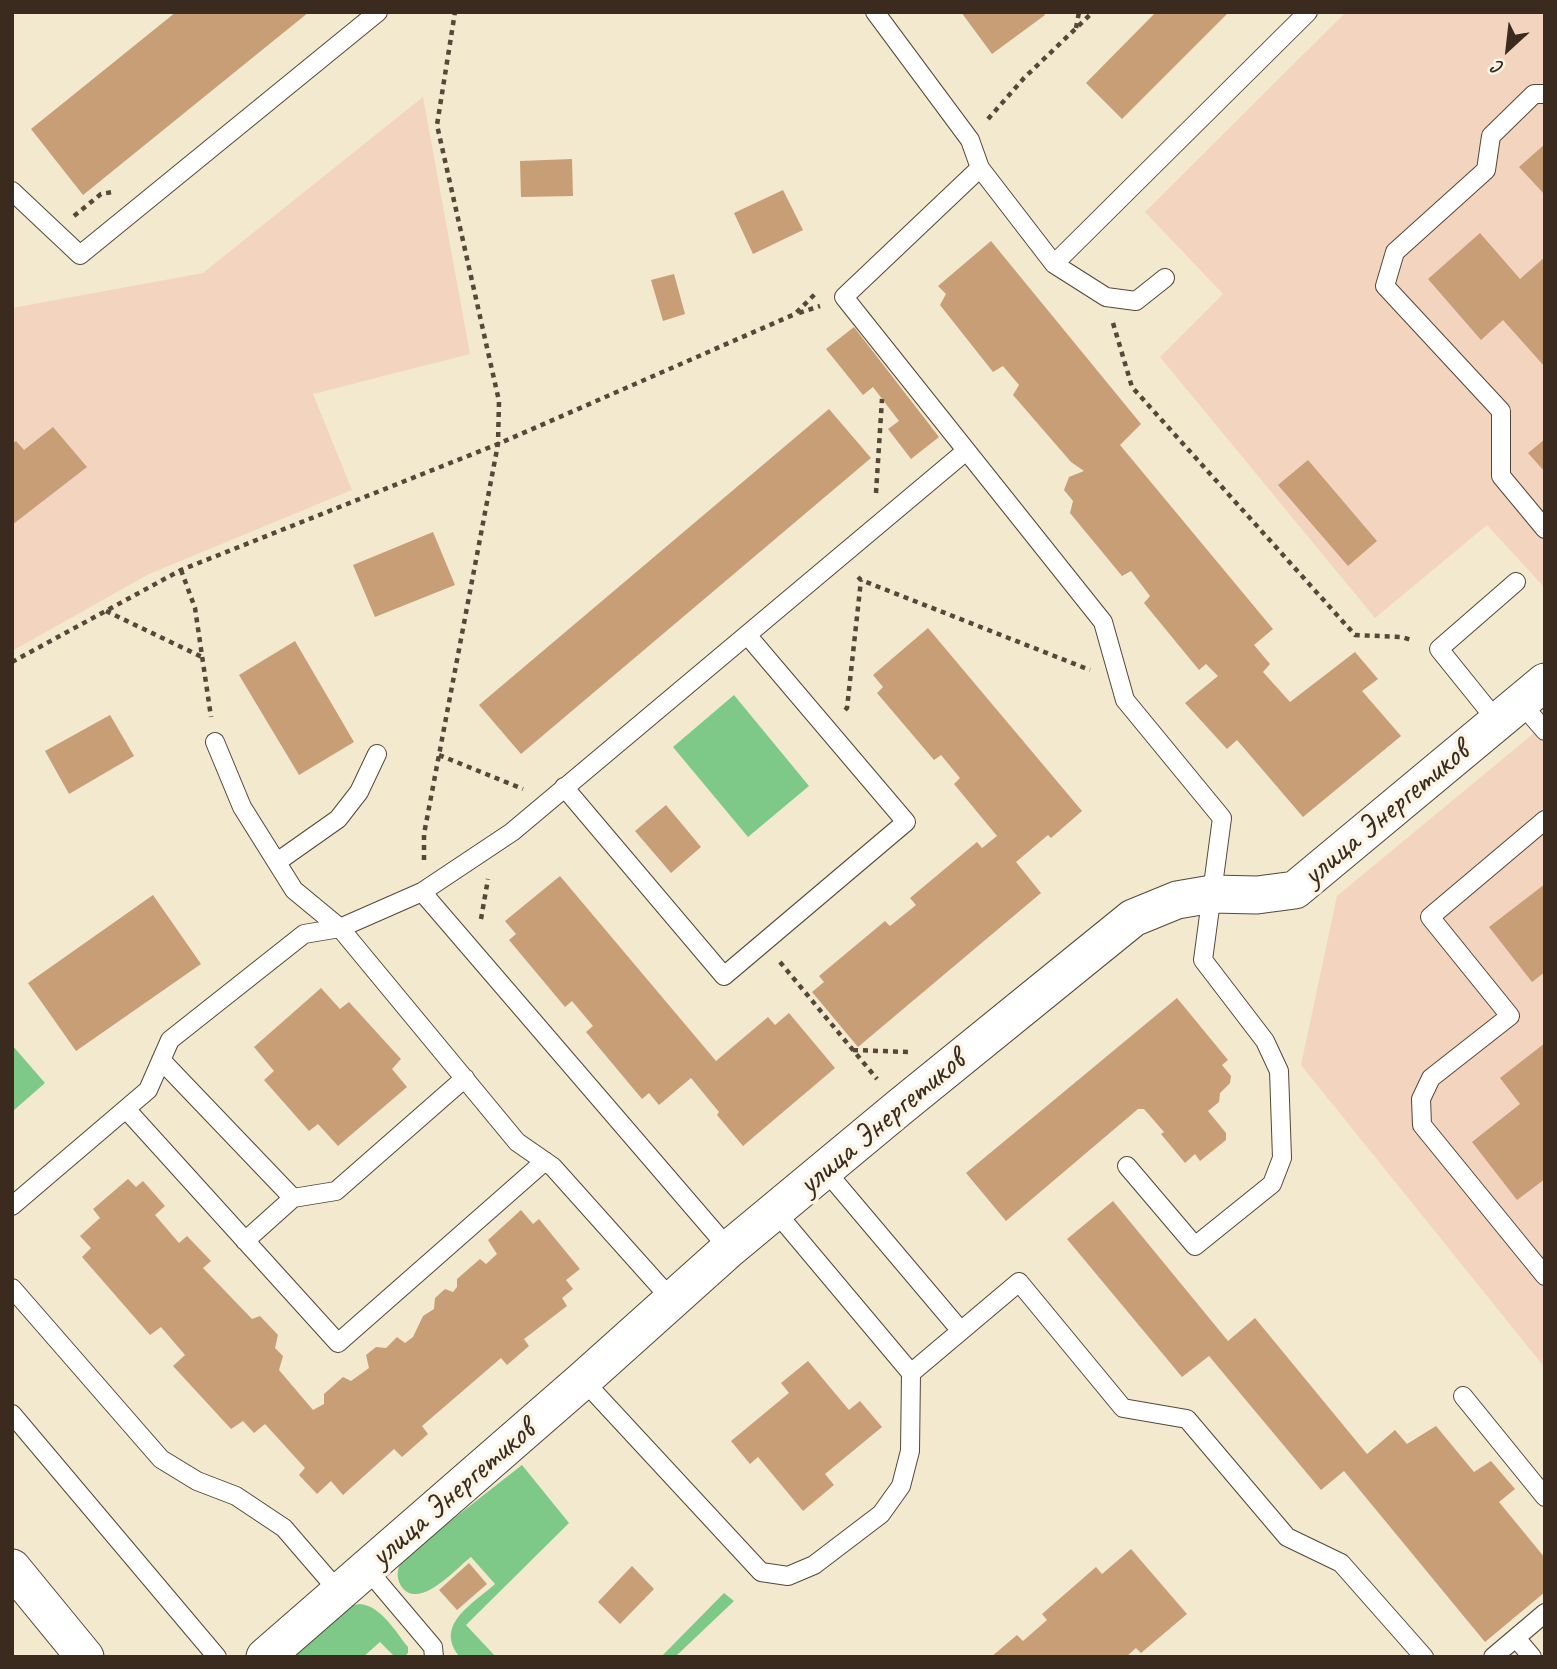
<!DOCTYPE html>
<html>
<head>
<meta charset="utf-8">
<style>
	body { margin:0 }
	#map { position:relative; width:1557px; height:1669px; overflow:hidden; background:#f2e9ce; font-family:Caveat,sans-serif }
	canvas { display:block }
	.frame { position:absolute; inset:0; border:14px solid #3b2a1e; pointer-events:none }
	.north { position:absolute; left:1473px; top:14px; width:70px; height:70px; -webkit-text-stroke:5px #fcf5e5; paint-order:stroke; rotate:207deg; font-size:19px; font-weight:700; line-height:28px; text-align:center; color:#3b2a1e }
	.north::after { content:''; display:block; margin:auto; width:24px; height:32px; background:#3b2a1e; clip-path:polygon(50% 0,100% 100%,50% 72%,0 100%) }
</style>
</head>
<body>
<div id="map">
<canvas width="1557" height="1669"></canvas>
<div class="frame"></div>
<div class="north">С</div>
</div>
<script>
const g = document.querySelector('canvas').getContext('2d');
g.lineJoin = 'round';
function fillPath(path, color) {
  g.fillStyle = color;
  g.fill(path, 'evenodd');
}
function trace(path, color, width, dash) {
  g.strokeStyle = color;
  g.lineWidth = width;
  g.lineCap = dash ? 'butt' : 'round';
  g.setLineDash(dash || []);
  g.stroke(path);
}
function label(font, color, halo, rows, align = 'center') {
  g.font = font + ' Caveat,sans-serif';
  g.lineWidth = 7;
  g.setLineDash([]);
  g.textBaseline = 'middle';
  g.strokeStyle = halo;
  g.fillStyle = color;
  for (const [text, x, y, turn = 0] of rows) {
    g.save();
    g.translate(x, y);
    g.rotate((+turn || 0) * Math.PI / 180);
    g.textAlign = isNaN(turn) ? turn : align;
    if (halo) g.strokeText(text, 0, 0);
    g.fillText(text, 0, 0);
    g.restore();
  }
}
fillPath(new Path2D(`
	M 1346,12 L 1545,12 L 1545,588 L 1487,525 L 1375,618 L 1160,357 L 1223,294 L 1145,212 Z
	M 423,97 L 470,354 L 313,394 L 352,490 L 149,574 L 12,651 L 12,308 L 203,273 Z
	M 1545,724 L 1545,1368 L 1301,1065 L 1337,896 Z`), '#f3d4bf');
fillPath(new Path2D(`
	M 734,695 L 809,786 L 748,837 L 673,747 Z
	M 12,1045 L 45,1083 L 13,1111 L 12,1110 Z
	M 522,1465 L 569,1523 L 466,1625 L 496,1657 L 460,1657 C 433,1625 473,1604 495,1584 L 471,1557 C 456,1568 419,1612 401,1586 C 395,1576 398,1568 402,1559 Z
	M 724,1593 L 734,1601 L 675,1657 L 661,1657 Z
	M 360,1604 C 381,1606 395,1631 408,1647 L 408,1653 L 404,1657 L 394,1656 L 380,1642 L 363,1657 L 289,1657 L 347,1606 Z`), '#7ec988');
fillPath(new Path2D(`
	M 176,12 L 309,12 L 83,195 L 31,129 Z
	M 961,12 L 1043,12 L 1045,15 L 992,54 Z
	M 1156,12 L 1229,12 L 1122,119 L 1086,83 Z
	M 1545,144 L 1545,195 L 1519,167 Z
	M 572,159 L 573,196 L 521,197 L 520,161 Z
	M 783,190 L 803,230 L 753,254 L 734,213 Z
	M 1480,233 L 1520,279 L 1545,257 L 1545,367 L 1503,320 L 1481,340 L 1428,279 Z
	M 991,241 L 1141,424 L 1120,445 L 1273,629 L 1254,645 L 1270,664 L 1263,672 L 1290,702 L 1355,652 L 1378,679 L 1362,691 L 1401,736 L 1303,817 L 1237,740 L 1227,749 L 1185,703 L 1218,676 L 1206,664 L 1199,670 L 1144,603 L 1150,596 L 1131,571 L 1122,576 L 1070,513 L 1073,501 L 1064,490 L 1069,477 L 1084,471 L 1071,462 L 1013,395 L 1019,385 L 1003,366 L 993,372 L 940,305 L 946,294 L 938,286 Z
	M 674,274 L 685,314 L 663,321 L 651,280 Z
	M 854,327 L 939,437 L 911,459 L 888,429 L 899,421 L 873,387 L 863,395 L 826,349 Z
	M 829,409 L 871,458 L 521,754 L 479,705 Z
	M 53,427 L 87,467 L 12,525 L 12,444 L 16,441 L 24,450 Z
	M 1545,439 L 1545,472 L 1528,453 Z
	M 1308,460 L 1377,541 L 1348,566 L 1278,485 Z
	M 433,532 L 455,585 L 375,617 L 353,565 Z
	M 928,628 L 1082,811 L 1051,838 L 1048,835 L 1016,862 L 1041,893 L 858,1047 L 812,992 L 824,982 L 819,976 L 885,921 L 890,926 L 916,905 L 910,898 L 977,842 L 982,848 L 997,836 L 954,784 L 960,778 L 941,755 L 934,760 L 877,693 L 883,687 L 873,675 Z
	M 295,641 L 354,742 L 299,775 L 239,675 Z
	M 110,715 L 134,756 L 69,794 L 45,751 Z
	M 666,805 L 701,847 L 671,873 L 635,831 Z
	M 560,876 L 716,1061 L 768,1017 L 775,1025 L 789,1013 L 835,1068 L 743,1146 L 717,1115 L 719,1112 L 691,1078 L 659,1105 L 649,1093 L 642,1099 L 586,1032 L 593,1026 L 572,1001 L 565,1007 L 509,940 L 516,934 L 505,921 Z
	M 1545,884 L 1545,972 L 1532,982 L 1489,927 Z
	M 153,895 L 201,964 L 76,1051 L 28,983 Z
	M 321,988 L 340,1009 L 349,1002 L 401,1059 L 392,1069 L 407,1087 L 338,1146 L 318,1124 L 309,1131 L 264,1080 L 274,1071 L 254,1047 Z
	M 1177,998 L 1228,1060 L 1222,1065 L 1231,1076 L 1230,1083 L 1220,1093 L 1219,1102 L 1208,1111 L 1226,1133 L 1226,1140 L 1200,1161 L 1195,1154 L 1185,1163 L 1161,1134 L 1164,1132 L 1144,1109 L 1138,1109 L 1006,1221 L 966,1173 Z
	M 1545,1043 L 1545,1179 L 1517,1200 L 1472,1142 L 1520,1104 L 1500,1078 Z
	M 128,1179 L 136,1187 L 143,1181 L 165,1206 L 155,1215 L 179,1243 L 187,1236 L 211,1261 L 203,1268 L 252,1319 L 260,1316 L 278,1335 L 275,1348 L 283,1356 L 279,1370 L 313,1410 L 324,1404 L 324,1394 L 343,1377 L 351,1381 L 369,1368 L 366,1355 L 376,1347 L 386,1348 L 397,1337 L 405,1343 L 413,1337 L 423,1316 L 434,1309 L 435,1298 L 445,1289 L 453,1292 L 457,1287 L 457,1279 L 480,1259 L 486,1264 L 497,1254 L 488,1240 L 521,1210 L 533,1224 L 539,1219 L 580,1269 L 566,1280 L 573,1289 L 562,1298 L 567,1306 L 524,1339 L 529,1346 L 507,1365 L 501,1358 L 422,1426 L 428,1434 L 402,1457 L 394,1449 L 343,1495 L 331,1481 L 317,1494 L 299,1475 L 305,1468 L 265,1424 L 254,1433 L 243,1421 L 231,1429 L 173,1366 L 185,1355 L 161,1327 L 150,1335 L 82,1257 L 91,1248 L 80,1236 L 100,1218 L 93,1209 Z
	M 1113,1201 L 1228,1341 L 1255,1318 L 1367,1454 L 1395,1430 L 1407,1444 L 1436,1426 L 1474,1472 L 1491,1461 L 1515,1489 L 1499,1502 L 1545,1558 L 1545,1592 L 1485,1642 L 1344,1471 L 1321,1490 L 1209,1356 L 1182,1377 L 1067,1239 Z
	M 808,1361 L 849,1410 L 860,1401 L 882,1427 L 825,1474 L 834,1485 L 803,1511 L 758,1457 L 750,1464 L 731,1441 L 789,1393 L 781,1383 Z
	M 1131,1549 L 1187,1614 L 1141,1653 L 1136,1648 L 1126,1657 L 991,1657 L 1017,1635 L 1023,1641 L 1047,1620 L 1042,1614 L 1096,1567 L 1102,1574 Z
	M 469,1563 L 487,1584 L 457,1610 L 439,1590 Z
	M 632,1566 L 654,1589 L 620,1624 L 598,1602 Z`), '#c89e77');
const lane = new Path2D(`
	M 875,12 L 970,140 L 980,168 L 1054,264 L 1106,297 L 1136,301 L 1165,278
	M 1545,94 L 1534,94 L 1491,136 L 1486,170 L 1395,252 L 1385,286 L 1501,411 L 1501,476 L 1545,529
	M 980,168 L 844,297 L 1103,622 L 1125,700 L 1222,818 L 1203,960 L 1265,1041 L 1279,1071 L 1282,1158 L 1272,1184 L 1195,1246 L 1127,1166
	M 12,191 L 80,255 L 378,12
	M 1054,264 L 1308,12
	M 1520,702 L 1545,731
	M 1497,721 L 1439,649 L 1516,582
	M 215,742 L 242,807 L 294,890 L 340,928 L 517,1142 L 553,1167 L 672,1300
	M 564,787 L 724,976 L 906,822 L 748,636
	M 1545,820 L 1430,917 L 1510,1016 L 1431,1078 L 1421,1099 L 1422,1125 L 1545,1276
	M 277,862 L 338,819 L 359,792 L 377,754
	M 422,892 L 729,1249
	M 161,1060 L 293,1198 L 336,1191 L 465,1078
	M 126,1109 L 338,1343 L 545,1161
	M 825,1170 L 961,1331
	M 12,1206 L 148,1090 L 170,1040 L 304,934 L 340,928 L 422,892 L 512,832 L 966,451
	M 245,1241 L 293,1198
	M 12,1288 L 161,1459 L 197,1481 L 236,1496 L 284,1528 L 340,1593
	M 911,1373 L 1019,1282 L 1123,1408 L 1187,1419 L 1287,1537 L 1341,1563 L 1424,1657
	M 583,1380 L 761,1572 L 788,1576 L 814,1565 L 881,1514 L 901,1486 L 910,1451 L 911,1373 L 775,1211
	M 1463,1396 L 1545,1497
	M 12,1414 L 217,1657
	M 367,1569 L 433,1647 L 434,1657
	M 1516,1638 L 1532,1657
	M 1493,1657 L 1545,1613`);
const street = new Path2D(`
	M 12,1568 L 85,1657
	M 265,1657 L 583,1380 L 729,1249 L 900,1107 L 1133,918 L 1177,900 L 1212,894 L 1257,895 L 1295,890 L 1545,682`);
trace(lane, '#564738', 20);
trace(street, '#564738', 39);
trace(new Path2D(`
	M 1076,28 L 1079,12
	M 988,119 L 1024,78 L 1093,12
	M 74,216 L 101,194 L 113,192
	M 799,313 L 820,306
	M 1113,323 L 1132,387 L 1355,635 L 1402,637 L 1414,641
	M 876,493 L 882,399
	M 181,570 L 195,608 L 211,717
	M 858,577 L 861,580 L 1090,670
	M 106,611 L 202,657
	M 12,662 L 181,570 L 498,444 L 795,314 L 817,292
	M 845,710 L 847,708 L 861,580
	M 439,755 L 523,789
	M 424,860 L 424,834 L 498,444 L 499,401 L 437,125 L 455,12
	M 481,919 L 488,879
	M 780,962 L 877,1079
	M 853,1050 L 908,1052`), '#564738', 4.5, [5, 5]);
trace(lane, '#fff', 18);
trace(street, '#fff', 37);
label('33px', '#3b2a1e', '#fcf5e5', [
	["улица Энергетиков",1386,814,-40],
	["улица Энергетиков",882,1123,-40],
	["улица Энергетиков",453,1494,-41]
]);
</script>
</body>
</html>
